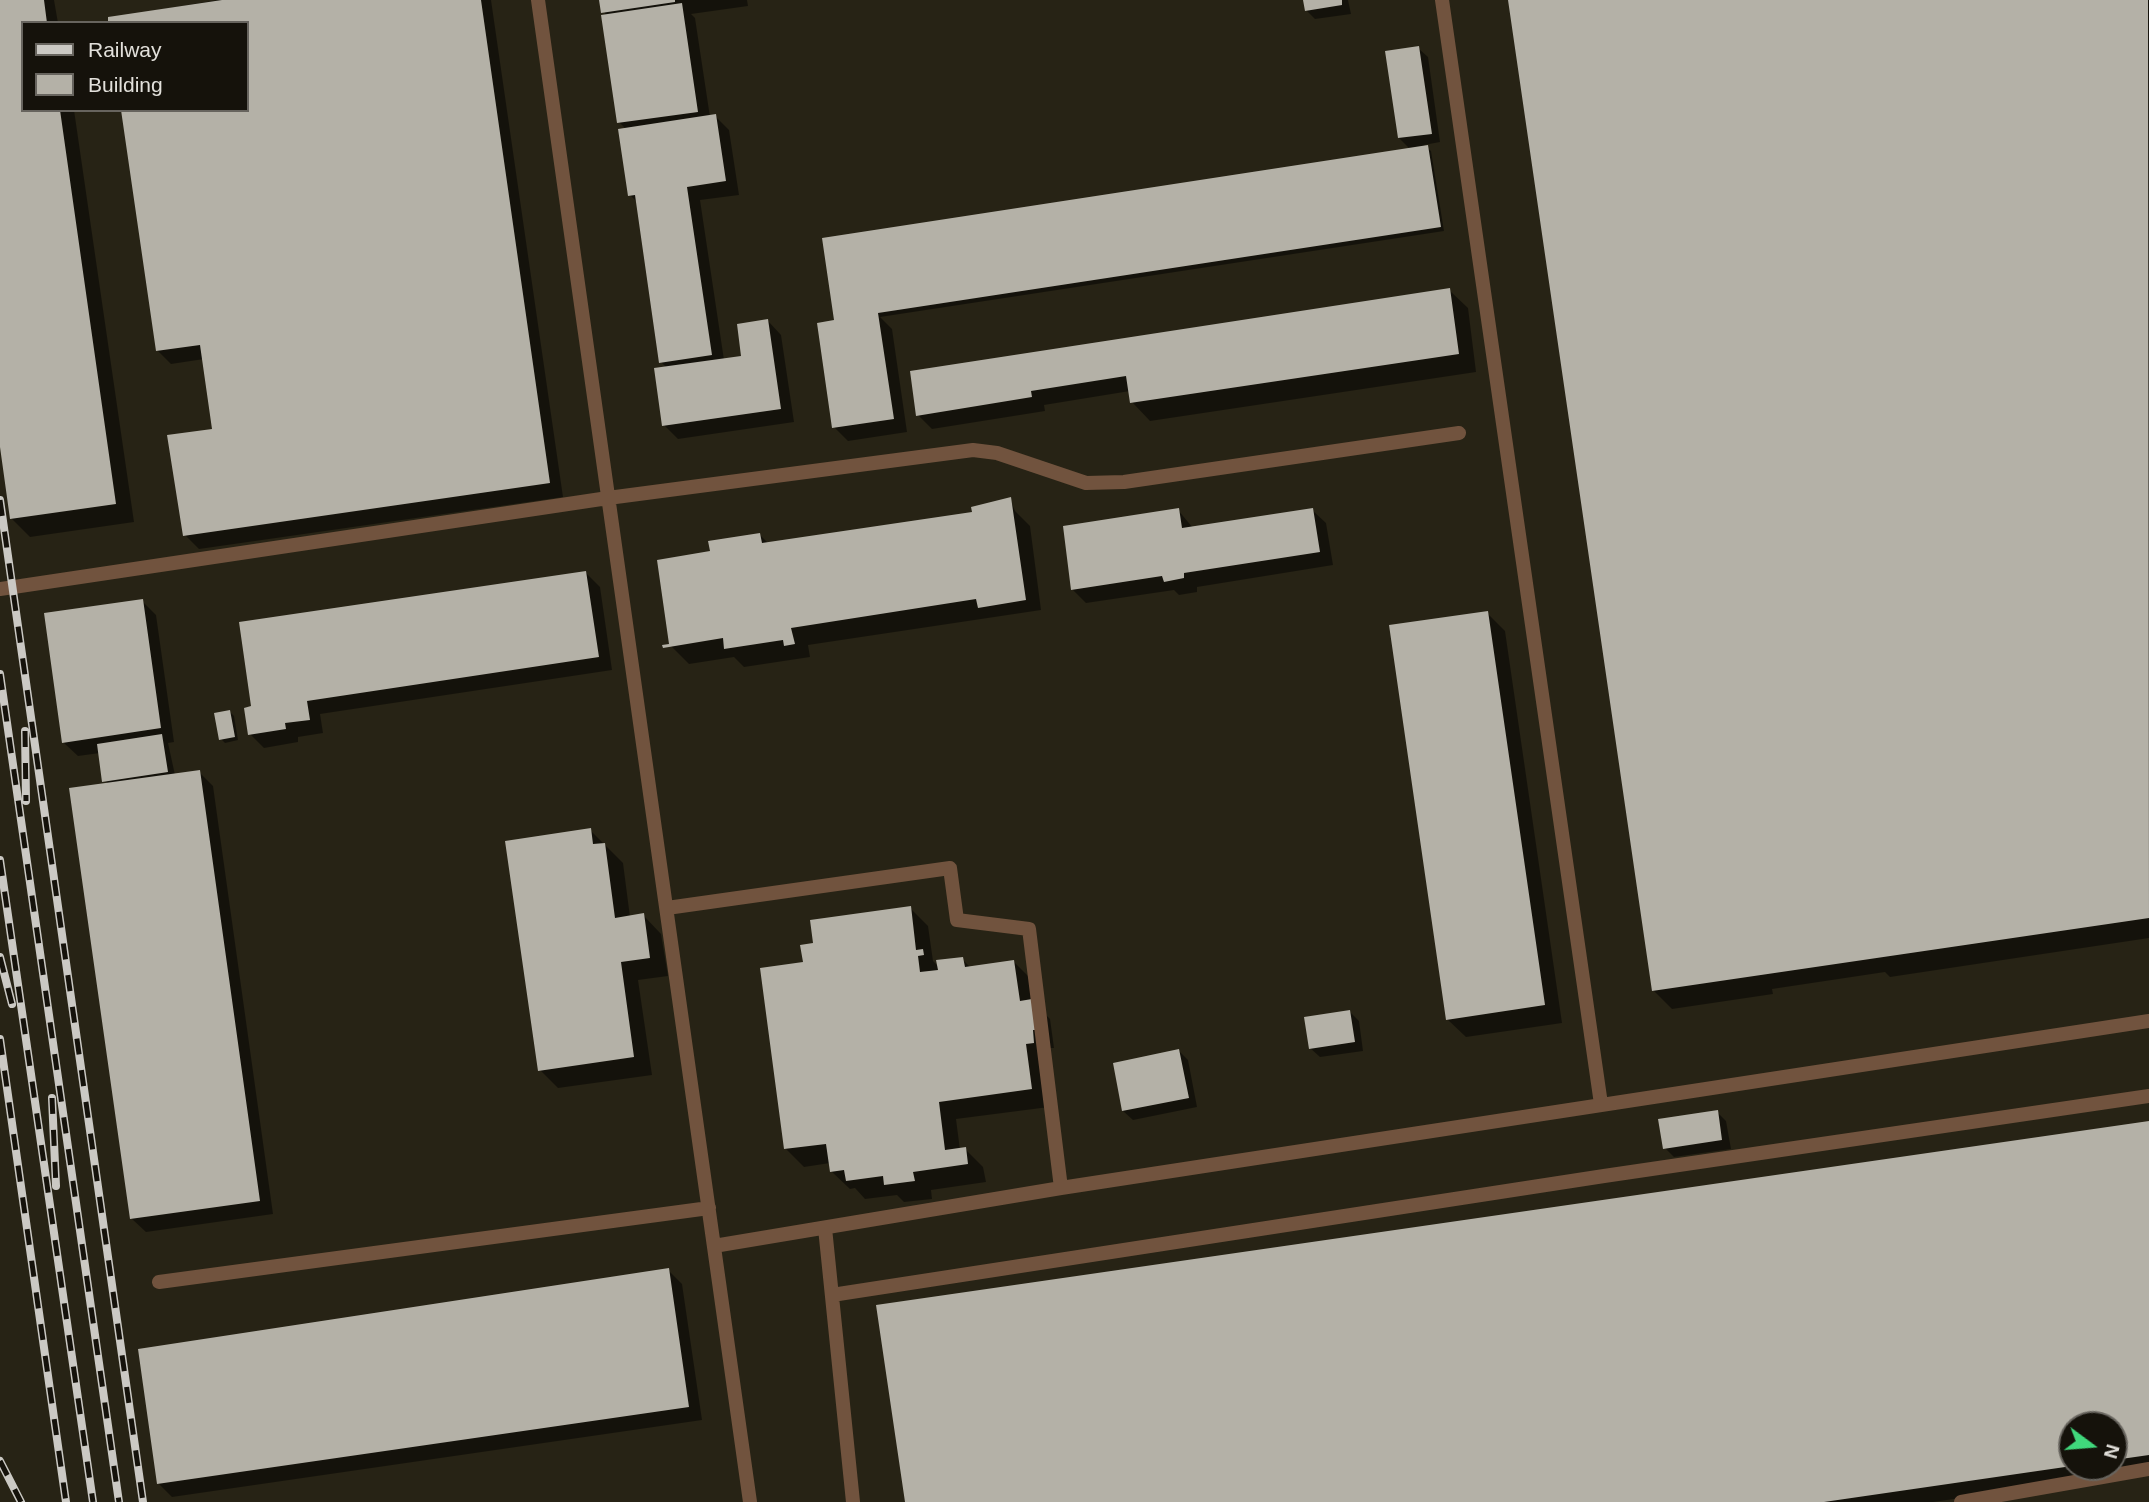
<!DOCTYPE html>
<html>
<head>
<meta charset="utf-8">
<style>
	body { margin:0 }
	#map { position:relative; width:2149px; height:1502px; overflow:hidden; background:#1e1b14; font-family:Arial,sans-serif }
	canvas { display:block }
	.legend { position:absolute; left:21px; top:21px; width:228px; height:91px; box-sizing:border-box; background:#15120b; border:2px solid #67645e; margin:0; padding:9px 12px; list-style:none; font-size:21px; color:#e2e0db }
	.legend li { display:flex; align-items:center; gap:14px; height:35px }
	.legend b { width:35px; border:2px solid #67645e }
	.north { position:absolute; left:2058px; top:1411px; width:70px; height:70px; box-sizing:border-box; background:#15120b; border:2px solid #67645e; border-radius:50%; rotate:106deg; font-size:19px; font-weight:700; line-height:28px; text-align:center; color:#e2e0db }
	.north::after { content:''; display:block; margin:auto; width:24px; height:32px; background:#40d77c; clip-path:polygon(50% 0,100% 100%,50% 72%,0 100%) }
</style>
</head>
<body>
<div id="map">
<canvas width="2149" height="1502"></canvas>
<ul class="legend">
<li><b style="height:9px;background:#cbc9c4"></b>Railway</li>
<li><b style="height:19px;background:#b4b1a7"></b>Building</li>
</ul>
<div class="north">N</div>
</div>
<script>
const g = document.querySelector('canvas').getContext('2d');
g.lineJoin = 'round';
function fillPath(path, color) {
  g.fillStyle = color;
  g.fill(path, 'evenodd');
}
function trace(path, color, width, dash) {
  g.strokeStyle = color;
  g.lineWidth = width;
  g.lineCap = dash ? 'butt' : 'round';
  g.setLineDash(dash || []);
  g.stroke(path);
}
fillPath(new Path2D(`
	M 0,0 L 2149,0 L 2149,1502 L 0,1502 ZM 23,23 L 247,23 L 247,110 L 23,110 ZM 2072,1425 L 2114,1425 L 2114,1467 L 2072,1467 Z`), '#272315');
fillPath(new Path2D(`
	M 0,0 L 54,0 L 58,23 L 23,23 L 23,110 L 74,110 L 134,522 L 30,537 L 12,519 L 0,435 Z
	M 218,0 L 491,0 L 563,497 L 199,549 L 185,535 L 214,430 L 204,359 L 171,364 L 157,350 L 247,110 L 247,23 L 110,18 Z
	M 601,0 L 747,0 L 748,6 L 691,14 L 695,18 L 710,117 L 715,116 L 729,130 L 739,195 L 700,200 L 724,360 L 743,357 L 768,321 L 781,335 L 794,422 L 678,439 L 664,425 L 667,368 L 661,362 L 638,203 L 630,195 L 626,129 L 619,122 L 606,16 Z
	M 1305,0 L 1348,0 L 1351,14 L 1315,19 L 1306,10 Z
	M 1510,0 L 2149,0 L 2149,938 L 1890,977 L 1885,972 L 1772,989 L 1773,994 L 1672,1009 L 1653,990 Z
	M 1418,48 L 1428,57 L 1440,142 L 1424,145 L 1431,151 L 1444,231 L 880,317 L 892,329 L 907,432 L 848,441 L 834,427 L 836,321 L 1411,150 L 1399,138 Z
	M 1449,290 L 1468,308 L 1476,372 L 1150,421 L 1132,402 L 1130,391 L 1044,405 L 1045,411 L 932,429 L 918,415 Z
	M 1010,499 L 1015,511 L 1030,526 L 1041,610 L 808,645 L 810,657 L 744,667 L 734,657 L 689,664 L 671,646 L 712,553 L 760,535 L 769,544 L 974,513 Z
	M 1178,510 L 1193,528 L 1312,510 L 1326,523 L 1333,565 L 1197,587 L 1197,592 L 1179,595 L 1174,590 L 1086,603 L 1072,589 Z
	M 586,573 L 600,587 L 612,670 L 320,714 L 323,733 L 298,737 L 298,742 L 264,748 L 250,734 L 253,707 Z
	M 142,601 L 156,615 L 174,742 L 168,743 L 175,775 L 199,772 L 213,786 L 273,1214 L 146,1232 L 132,1219 L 107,784 L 100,753 L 78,756 L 64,743 Z
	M 1487,613 L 1505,631 L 1562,1023 L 1466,1037 L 1447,1019 Z
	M 230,712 L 234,716 L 238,740 L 225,743 L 221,739 Z
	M 590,830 L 623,863 L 630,917 L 643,915 L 661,934 L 668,976 L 638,980 L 652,1075 L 558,1088 L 540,1070 Z
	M 910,908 L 928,926 L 933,961 L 939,967 L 962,959 L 971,968 L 1014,962 L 1032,980 L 1035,1004 L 1050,1019 L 1054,1048 L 1050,1048 L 1049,1107 L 956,1119 L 960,1150 L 965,1149 L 983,1167 L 986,1182 L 931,1190 L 932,1199 L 904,1202 L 897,1195 L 865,1199 L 855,1188 L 850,1189 L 831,1171 L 830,1163 L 804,1167 L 786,1149 L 805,963 L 815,945 Z
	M 1350,1012 L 1359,1021 L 1363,1051 L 1320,1057 L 1310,1048 Z
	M 1179,1051 L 1188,1060 L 1197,1107 L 1133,1120 L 1123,1111 Z
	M 1717,1112 L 1726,1121 L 1731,1149 L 1674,1157 L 1665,1148 Z
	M 2149,1123 L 2149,1471 L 1933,1502 L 907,1502 ZM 2072,1425 L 2114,1425 L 2114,1467 L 2072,1467 Z
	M 668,1270 L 682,1284 L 702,1420 L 172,1497 L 158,1483 Z`), '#0007');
fillPath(new Path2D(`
	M 0,0 L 44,0 L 47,23 L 23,23 L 23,110 L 60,110 L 116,504 L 10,519 L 0,447 Z
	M 222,0 L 481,0 L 550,483 L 183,536 L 167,435 L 212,429 L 200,345 L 156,351 L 121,110 L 247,110 L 247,23 L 108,23 L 108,17 Z
	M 599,0 L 675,0 L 675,2 L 601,13 Z
	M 1303,0 L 1342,0 L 1342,5 L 1305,11 Z
	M 1508,0 L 2148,0 L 2149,918 L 1652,991 Z
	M 682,3 L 698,112 L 617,123 L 601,15 Z
	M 1419,46 L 1432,134 L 1398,138 L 1385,51 Z
	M 716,114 L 726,181 L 687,187 L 712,355 L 659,363 L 635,195 L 628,196 L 618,129 Z
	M 1428,145 L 1441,227 L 878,313 L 894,419 L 832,428 L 817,323 L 834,320 L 822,238 Z
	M 1450,288 L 1459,354 L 1130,403 L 1126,376 L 1031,391 L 1032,397 L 916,416 L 910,371 Z
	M 768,319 L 781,409 L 662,426 L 654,368 L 741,356 L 737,324 Z
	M 1011,497 L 1026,600 L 978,608 L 976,599 L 791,628 L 795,644 L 784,646 L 783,640 L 724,649 L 723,638 L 663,648 L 662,645 L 669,644 L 657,560 L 710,551 L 708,541 L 760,533 L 762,543 L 972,512 L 971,507 Z
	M 1179,508 L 1182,528 L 1313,508 L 1320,552 L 1184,573 L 1184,578 L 1164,582 L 1162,576 L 1071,590 L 1063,526 Z
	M 586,571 L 599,657 L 307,701 L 310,720 L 285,723 L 286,729 L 248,735 L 244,708 L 251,706 L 239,622 Z
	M 143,599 L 161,728 L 62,743 L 44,613 Z
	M 1488,611 L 1545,1005 L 1446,1020 L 1389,625 Z
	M 230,710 L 235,737 L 219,740 L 214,713 Z
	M 162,734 L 168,772 L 102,782 L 97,744 Z
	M 200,770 L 260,1201 L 130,1219 L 69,788 Z
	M 591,828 L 593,844 L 605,843 L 615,918 L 644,913 L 650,958 L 621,962 L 634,1057 L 538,1071 L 505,841 Z
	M 911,906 L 916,950 L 923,949 L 924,955 L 918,956 L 920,972 L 938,970 L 936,960 L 963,957 L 965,967 L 1014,960 L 1020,1001 L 1032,999 L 1037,1030 L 1033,1030 L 1034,1043 L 1026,1044 L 1032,1089 L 939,1102 L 945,1150 L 966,1147 L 968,1164 L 913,1172 L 915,1181 L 884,1185 L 883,1176 L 846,1181 L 844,1170 L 830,1172 L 826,1144 L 784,1149 L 760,968 L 803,962 L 800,945 L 813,943 L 810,920 Z
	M 1350,1010 L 1355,1042 L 1309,1049 L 1304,1017 Z
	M 1179,1049 L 1189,1098 L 1122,1111 L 1113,1063 Z
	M 1718,1110 L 1722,1140 L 1663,1149 L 1658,1119 Z
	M 2149,1121 L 2149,1455 L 2114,1460 L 2114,1425 L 2072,1425 L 2072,1466 L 1824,1502 L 905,1502 L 876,1305 Z
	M 669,1268 L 689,1407 L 157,1484 L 138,1349 Z`), '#b4b1a7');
trace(new Path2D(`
	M 538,0 L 750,1502
	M 1442,0 L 1601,1104
	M 0,589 L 608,498 L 973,450 L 997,453 L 1086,483 L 1124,482 L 1459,433
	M 667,908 L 950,868 L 957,920 L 1029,929 L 1061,1188
	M 825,1228 L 853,1502
	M 714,1246 L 1061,1188 L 2149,1021
	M 159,1282 L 709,1208
	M 832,1295 L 1604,1176 L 2149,1096
	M 1961,1502 L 2149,1469`), '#71533e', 14);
const rail = new Path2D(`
	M 0,500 L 143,1502
	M 0,674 L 119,1502
	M 25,731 L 26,801
	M 0,860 L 93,1502
	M 0,957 L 12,1004
	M 0,1039 L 66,1502
	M 52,1098 L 56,1186
	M 0,1461 L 21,1502`);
trace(rail, '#cbc9c4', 8);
trace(rail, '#15120b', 5, [16]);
</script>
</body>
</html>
